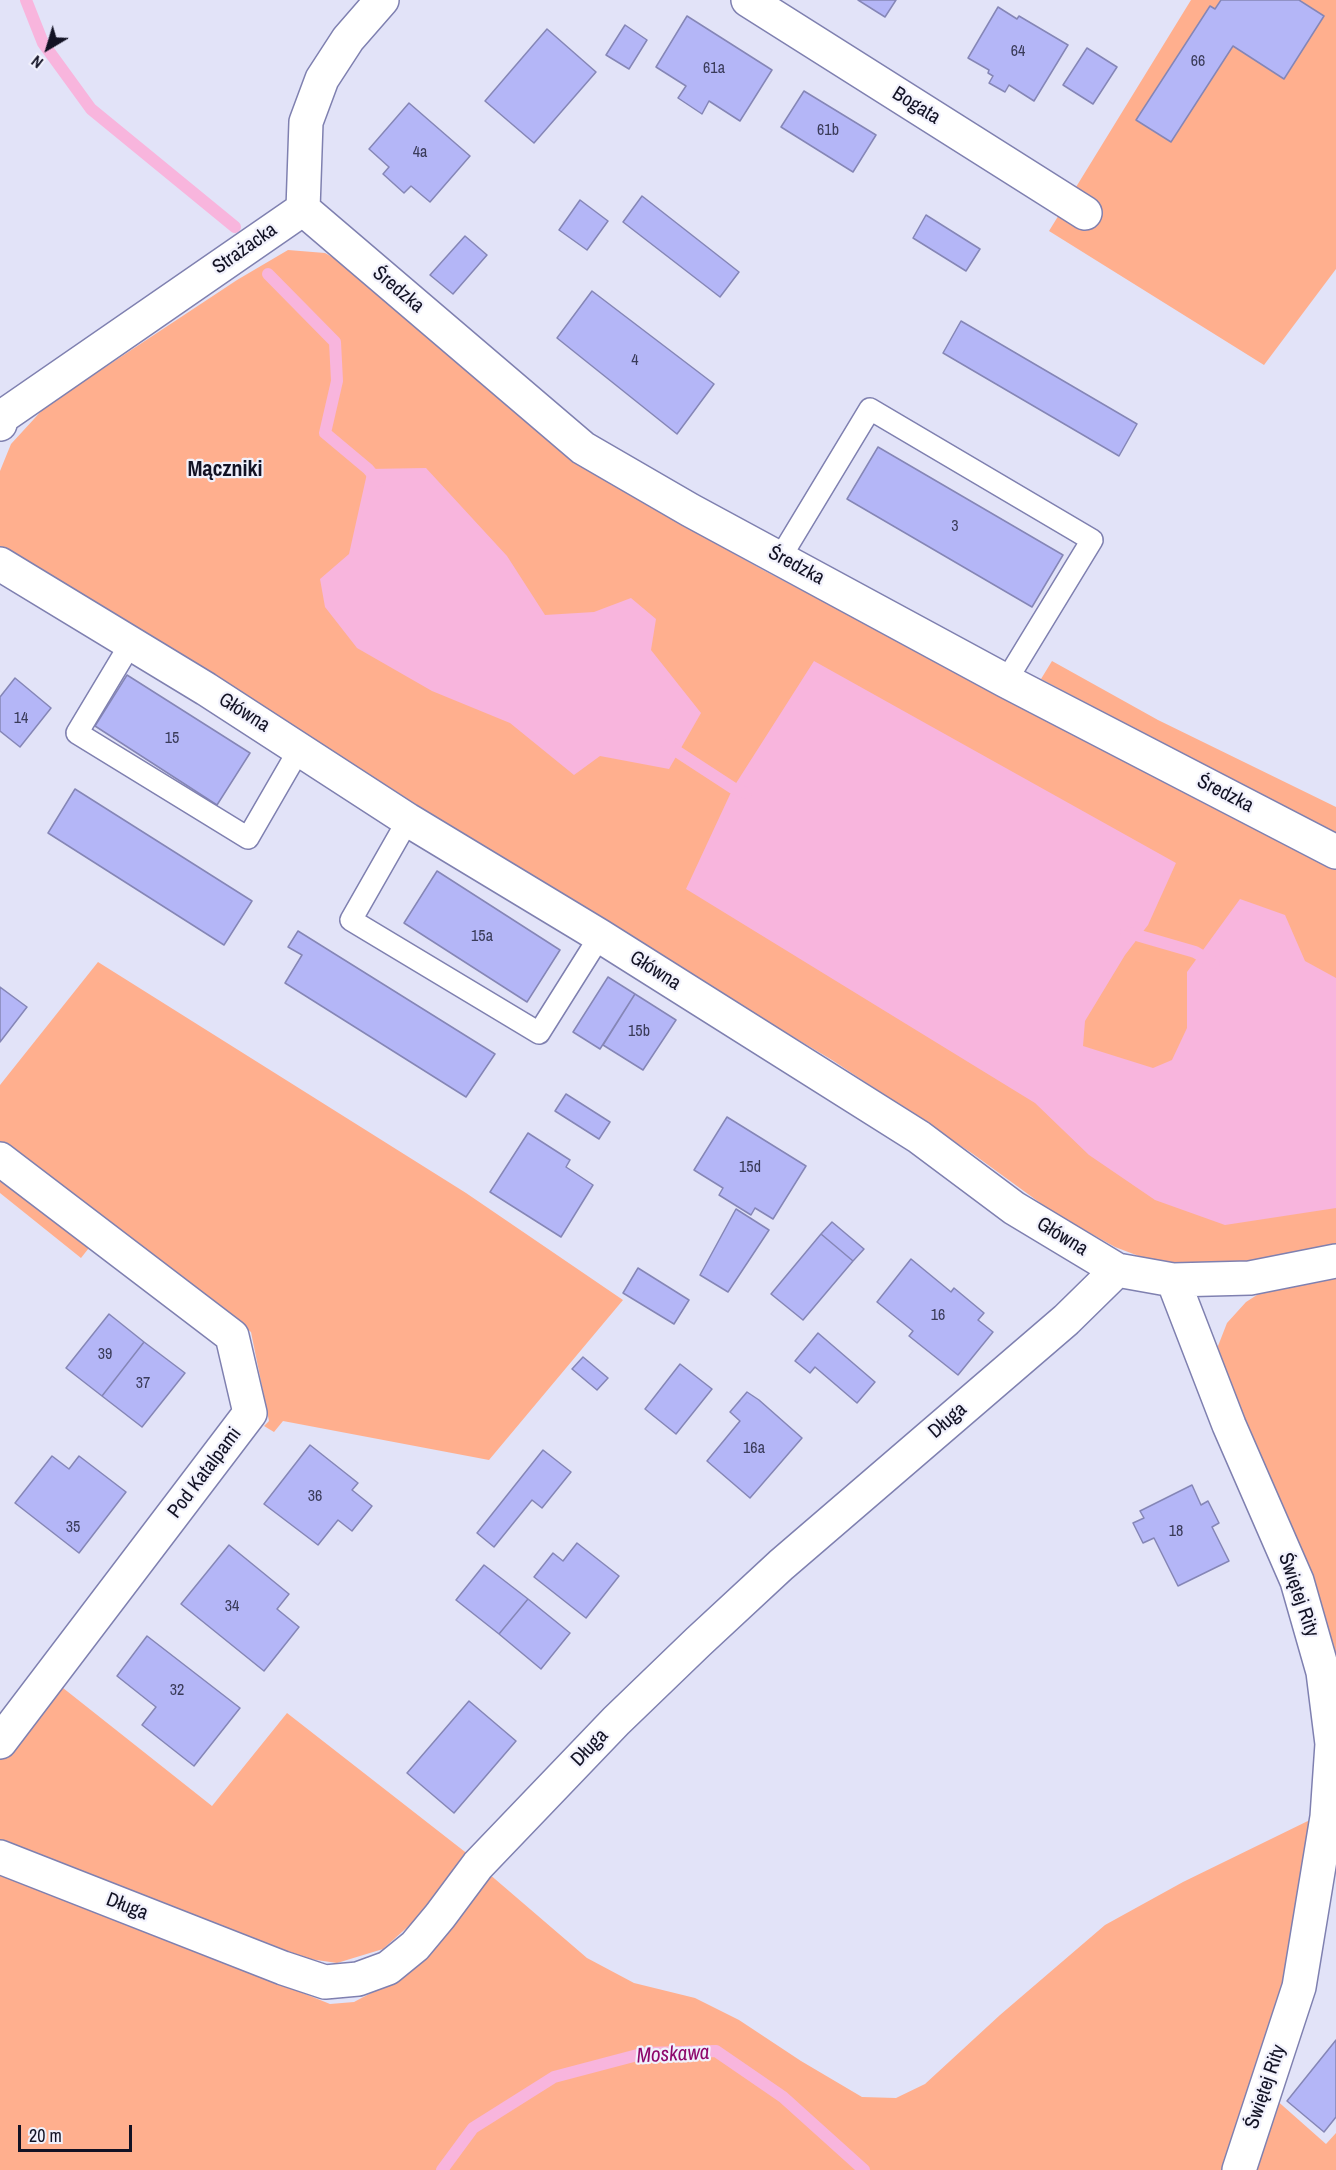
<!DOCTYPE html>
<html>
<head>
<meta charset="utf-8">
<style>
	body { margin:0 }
	#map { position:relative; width:1336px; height:2170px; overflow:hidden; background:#e2e3f8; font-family:"Archivo Narrow",sans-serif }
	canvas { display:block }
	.north { position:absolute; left:18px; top:18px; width:60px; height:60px; -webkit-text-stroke:4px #f1f1fc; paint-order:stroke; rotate:218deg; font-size:16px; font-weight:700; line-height:24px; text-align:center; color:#121224 }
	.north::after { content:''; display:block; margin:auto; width:21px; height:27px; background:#121224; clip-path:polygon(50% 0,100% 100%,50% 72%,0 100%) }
	.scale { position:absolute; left:18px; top:2125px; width:114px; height:27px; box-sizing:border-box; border:3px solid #121224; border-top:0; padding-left:8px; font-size:18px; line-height:21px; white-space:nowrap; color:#121224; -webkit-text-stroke:4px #f1f1fc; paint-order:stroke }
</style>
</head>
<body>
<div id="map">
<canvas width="1336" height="2170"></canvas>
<div class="north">N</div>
<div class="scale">20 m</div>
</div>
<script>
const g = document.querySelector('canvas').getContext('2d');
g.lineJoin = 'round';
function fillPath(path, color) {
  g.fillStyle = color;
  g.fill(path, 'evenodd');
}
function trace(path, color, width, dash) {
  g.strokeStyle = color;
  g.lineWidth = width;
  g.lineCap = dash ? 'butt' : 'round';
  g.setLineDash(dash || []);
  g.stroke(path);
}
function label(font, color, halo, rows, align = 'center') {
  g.font = font + ' "Archivo Narrow",sans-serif';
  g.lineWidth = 4.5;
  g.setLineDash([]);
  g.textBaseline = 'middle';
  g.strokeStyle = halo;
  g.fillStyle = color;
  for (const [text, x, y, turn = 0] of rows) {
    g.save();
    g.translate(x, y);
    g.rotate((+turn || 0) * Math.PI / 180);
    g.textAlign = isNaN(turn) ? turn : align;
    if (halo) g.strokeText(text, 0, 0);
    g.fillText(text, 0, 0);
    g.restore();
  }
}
fillPath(new Path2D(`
	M 1191,0 L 1336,0 L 1336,269 L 1264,365 L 1049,231 Z
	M 288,250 L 325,253 L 348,266 L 533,427 L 621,490 L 763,570 L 1336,870 L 1336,1249 L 1265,1262 L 1207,1265 L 1174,1263 L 1144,1258 L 1115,1247 L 1054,1213 L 973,1154 L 832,1060 L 636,943 L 451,827 L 238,690 L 43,574 L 0,547 L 0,471 L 11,444 L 45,407 L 237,280 Z
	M 1052,661 L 1158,720 L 1336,807 L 1336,836 L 1041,679 Z
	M 98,962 L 466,1193 L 623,1300 L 489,1460 L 283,1421 L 274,1432 L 264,1426 L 269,1421 L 251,1332 L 0,1144 L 0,1085 Z
	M 0,1175 L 92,1244 L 81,1258 L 0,1193 Z
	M 1336,1274 L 1336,1681 L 1221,1372 L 1218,1346 L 1227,1323 L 1246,1302 L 1268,1288 Z
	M 58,1684 L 212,1806 L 287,1713 L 469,1855 L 431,1906 L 383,1949 L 337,1963 L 303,1958 L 14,1850 L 0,1840 L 0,1757 Z
	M 1314,1818 L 1294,1950 L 1228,2170 L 0,2170 L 0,1870 L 330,2004 L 354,2002 L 388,1984 L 488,1873 L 587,1958 L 634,1983 L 695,1998 L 739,2020 L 801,2061 L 862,2097 L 896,2098 L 925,2084 L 1000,2015 L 1105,1925 L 1183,1882 Z
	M 1274,2098 L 1326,2144 L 1336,2133 L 1336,2170 L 1254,2170 Z`), '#ffaf8e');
fillPath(new Path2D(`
	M 426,468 L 507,556 L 545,615 L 594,612 L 631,598 L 656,619 L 651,650 L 701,713 L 669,769 L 600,756 L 574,775 L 510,723 L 432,691 L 357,648 L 325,607 L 320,579 L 349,554 L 368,469 Z
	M 814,661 L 1176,863 L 1148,925 L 1125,955 L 1085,1021 L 1083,1046 L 1153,1068 L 1172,1060 L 1187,1028 L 1187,972 L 1240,899 L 1285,915 L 1305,961 L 1336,978 L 1336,1208 L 1225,1225 L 1155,1200 L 1089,1155 L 1035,1103 L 686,889 L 733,788 Z`), '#f8b5dd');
trace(new Path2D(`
	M 26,0 L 43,43 L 91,109 L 235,227
	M 268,274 L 335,342 L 337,381 L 325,433 L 368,469 L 378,481
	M 667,745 L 733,788 L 746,793
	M 1126,932 L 1195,952 L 1214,963
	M 442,2170 L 473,2128 L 554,2077 L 645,2053 L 716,2051 L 783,2097 L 864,2170`), '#f8b5dd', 12);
const building = new Path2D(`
	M 858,0 L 896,0 L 885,17 Z
	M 1221,0 L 1299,0 L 1324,16 L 1284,79 L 1233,46 L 1171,142 L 1136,120 L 1210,6 L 1215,9 Z
	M 998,7 L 1017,19 L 1019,16 L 1068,45 L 1034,101 L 1009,85 L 1005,92 L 989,83 L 993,76 L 988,73 L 989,70 L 968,58 Z
	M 687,16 L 772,70 L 740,121 L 709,101 L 702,114 L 678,98 L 686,86 L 656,67 Z
	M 625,25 L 647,40 L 629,69 L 606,55 Z
	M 547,29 L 596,72 L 534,143 L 485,101 Z
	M 1087,48 L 1117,67 L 1093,104 L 1063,85 Z
	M 804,91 L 876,135 L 853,172 L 781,127 Z
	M 409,103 L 470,156 L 430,202 L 411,186 L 404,193 L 383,174 L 389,167 L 369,149 Z
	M 642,196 L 739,272 L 720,297 L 623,222 Z
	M 580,200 L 608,221 L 587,250 L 559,230 Z
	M 926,215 L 980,249 L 966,271 L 913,238 Z
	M 465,236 L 487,255 L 453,294 L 430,275 Z
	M 592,291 L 714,384 L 677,434 L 557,338 Z
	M 961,321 L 1137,424 L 1119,456 L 943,353 Z
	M 878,447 L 1063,555 L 1032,607 L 847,499 Z
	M 127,675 L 250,753 L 217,805 L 95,726 Z
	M 15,678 L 51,708 L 20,747 L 0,731 L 0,697 Z
	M 75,789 L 252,901 L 224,945 L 48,833 Z
	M 437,871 L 560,950 L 527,1002 L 404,923 Z
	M 298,931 L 495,1054 L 466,1097 L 285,983 L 302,955 L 288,947 Z
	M 608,977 L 635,994 L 600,1049 L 573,1032 Z
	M 0,987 L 27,1007 L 0,1042 Z
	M 635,994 L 676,1020 L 643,1070 L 603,1045 Z
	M 566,1094 L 610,1122 L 599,1139 L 555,1111 Z
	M 727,1117 L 806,1166 L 773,1219 L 755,1208 L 751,1215 L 719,1195 L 723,1188 L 694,1170 Z
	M 528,1133 L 570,1160 L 566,1167 L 593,1185 L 561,1237 L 490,1192 Z
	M 736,1209 L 769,1230 L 728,1292 L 700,1275 Z
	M 832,1222 L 864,1249 L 853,1261 L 821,1234 Z
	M 821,1234 L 853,1261 L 803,1320 L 771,1294 Z
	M 911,1259 L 951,1292 L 954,1288 L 984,1313 L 978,1320 L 993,1332 L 958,1375 L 909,1336 L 913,1331 L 877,1302 Z
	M 638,1268 L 689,1300 L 674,1324 L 623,1293 Z
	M 109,1314 L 144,1342 L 102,1396 L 66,1368 Z
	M 818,1333 L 875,1382 L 857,1403 L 815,1367 L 810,1373 L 795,1361 Z
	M 144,1342 L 185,1373 L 142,1427 L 102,1396 Z
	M 583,1357 L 608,1378 L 597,1390 L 572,1369 Z
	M 680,1364 L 712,1389 L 676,1434 L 645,1409 Z
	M 747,1392 L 759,1400 L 802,1438 L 750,1498 L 707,1461 L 740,1421 L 730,1412 Z
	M 310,1445 L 358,1483 L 352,1490 L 372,1506 L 352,1531 L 338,1520 L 318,1545 L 264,1504 Z
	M 543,1450 L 571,1472 L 542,1508 L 532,1500 L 494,1547 L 477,1533 Z
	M 52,1456 L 69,1469 L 79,1456 L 126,1492 L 79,1553 L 15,1503 Z
	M 1192,1485 L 1201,1505 L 1208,1501 L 1219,1523 L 1212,1527 L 1229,1561 L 1178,1586 L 1154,1538 L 1143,1543 L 1133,1523 L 1144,1518 L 1140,1511 Z
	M 577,1543 L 619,1576 L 586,1618 L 534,1577 L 553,1553 L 563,1561 Z
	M 229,1545 L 289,1594 L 277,1609 L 299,1627 L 264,1671 L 181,1604 Z
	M 484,1565 L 528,1599 L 499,1634 L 456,1600 Z
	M 528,1599 L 570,1633 L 541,1669 L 499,1634 Z
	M 147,1636 L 240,1708 L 194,1766 L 142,1725 L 156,1707 L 117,1676 Z
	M 469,1701 L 516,1741 L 454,1813 L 407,1773 Z
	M 1336,2040 L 1336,2117 L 1324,2132 L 1287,2101 Z`);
fillPath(building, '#b4b6f7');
trace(building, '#8586b6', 1.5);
const lane = new Path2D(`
	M 780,558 L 870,409 L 1092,540 L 1006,681
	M 131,643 L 77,733 L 248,838 L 300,748
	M 408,820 L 351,920 L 539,1033 L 600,936`);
const street = new Path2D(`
	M 748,0 L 1085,213
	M 303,209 L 583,448 L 690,510 L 1006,681 L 1336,852
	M 0,424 L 2,417 L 303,209 L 306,122 L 322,79 L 348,39 L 382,0
	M 0,564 L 206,689 L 408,820 L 600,936 L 919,1137 L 1014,1208 L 1117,1270 L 1173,1280 L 1250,1278 L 1336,1261
	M 0,1159 L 232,1336 L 250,1413 L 0,1742
	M 1173,1280 L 1229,1425 L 1297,1581 L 1323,1672 L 1332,1744 L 1327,1817 L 1299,1987 L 1239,2170
	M 0,1857 L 283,1968 L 325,1982 L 358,1979 L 388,1968 L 415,1946 L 440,1916 L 478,1865 L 616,1721 L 698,1642 L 781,1565 L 1066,1320 L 1117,1270`);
trace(lane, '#7f80b0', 24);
trace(street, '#7f80b0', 36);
trace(lane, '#fff', 21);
trace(street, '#fff', 33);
label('16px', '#3a3b59', null, [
	["64",1018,52],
	["66",1198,62],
	["61a",714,69],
	["61b",828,131],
	["4a",420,153],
	["4",635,361],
	["3",955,527],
	["14",21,719],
	["15",172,739],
	["15a",482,937],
	["15b",639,1032],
	["15d",750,1168],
	["16",938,1316],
	["39",105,1355],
	["37",143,1384],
	["16a",754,1449],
	["36",315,1497],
	["35",73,1528],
	["18",1176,1532],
	["34",232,1607],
	["32",177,1691]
]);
label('20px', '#121224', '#f1f1fc', [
	["Bogata",916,106,32],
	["Strażacka",245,249,-35],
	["Średzka",398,290,40],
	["Średzka",796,566,28],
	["Główna",244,713,32],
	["Średzka",1225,794,27],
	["Główna",655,971,32],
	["Główna",1062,1237,31],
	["Długa",948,1421,-41],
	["Pod Katalpami",205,1473,-53],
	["Świętej Rity",1298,1595,71],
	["Długa",590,1748,-46],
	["Długa",127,1907,21],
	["Świętej Rity",1266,2087,-71]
]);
label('italic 21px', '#8e076b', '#f1f1fc', [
	["Moskawa",673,2055,-3]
]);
label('bold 22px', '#121224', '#f1f1fc', [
	["Mączniki",225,470]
]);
</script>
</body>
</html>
